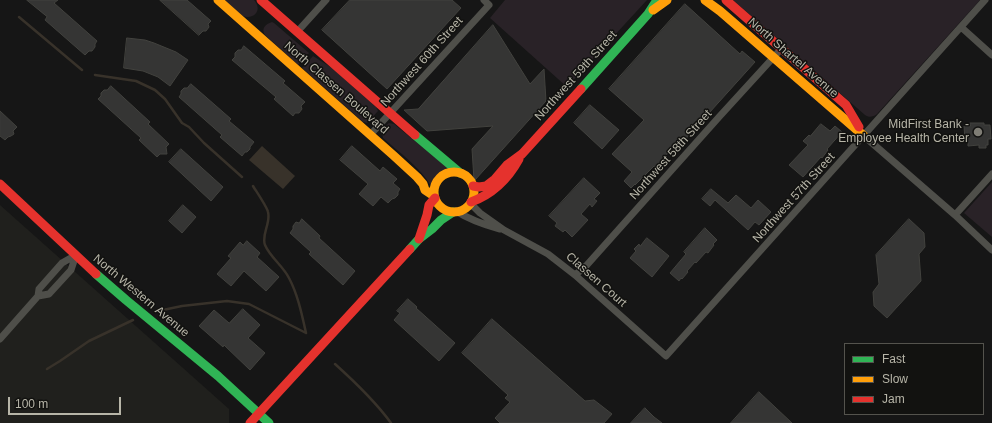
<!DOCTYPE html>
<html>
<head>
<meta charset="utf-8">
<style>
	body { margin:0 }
	#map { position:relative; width:992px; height:423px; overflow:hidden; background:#161616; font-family:Helvetica,sans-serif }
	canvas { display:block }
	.legend { position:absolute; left:844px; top:343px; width:140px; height:72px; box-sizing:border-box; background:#121210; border:1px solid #54534d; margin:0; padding:5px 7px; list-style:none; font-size:12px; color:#b7b5a8 }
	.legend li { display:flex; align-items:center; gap:8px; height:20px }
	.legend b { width:20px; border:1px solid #54534d }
	.scale { position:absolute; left:8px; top:397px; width:113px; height:18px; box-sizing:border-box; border:2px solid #b7b5a8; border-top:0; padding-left:5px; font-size:12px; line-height:14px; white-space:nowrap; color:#b7b5a8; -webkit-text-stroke:3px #121210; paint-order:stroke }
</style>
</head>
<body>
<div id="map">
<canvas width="992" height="423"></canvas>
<ul class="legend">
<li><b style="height:5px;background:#30b455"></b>Fast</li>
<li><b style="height:5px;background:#ff9f0a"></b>Slow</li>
<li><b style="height:5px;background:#e5322d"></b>Jam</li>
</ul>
<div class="scale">100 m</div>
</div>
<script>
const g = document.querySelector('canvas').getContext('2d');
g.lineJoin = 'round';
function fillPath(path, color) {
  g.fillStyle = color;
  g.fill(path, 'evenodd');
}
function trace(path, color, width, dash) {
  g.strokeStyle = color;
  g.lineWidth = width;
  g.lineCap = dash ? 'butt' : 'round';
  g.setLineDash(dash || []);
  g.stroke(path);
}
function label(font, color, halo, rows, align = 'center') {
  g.font = font + ' Helvetica,sans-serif';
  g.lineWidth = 3;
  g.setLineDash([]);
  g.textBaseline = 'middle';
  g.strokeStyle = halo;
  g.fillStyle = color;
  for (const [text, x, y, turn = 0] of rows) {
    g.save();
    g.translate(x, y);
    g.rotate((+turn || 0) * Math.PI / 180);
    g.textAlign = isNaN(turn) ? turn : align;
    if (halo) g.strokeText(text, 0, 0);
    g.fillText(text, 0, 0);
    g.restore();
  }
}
fillPath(new Path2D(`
	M 0,205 L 229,409 L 229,423 L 0,423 Z`), '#20201d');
fillPath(new Path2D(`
	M 224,0 L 254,0 C 263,10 254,20 243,16 Z
	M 505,0 L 647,0 L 567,87 L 490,18 Z
	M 733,0 L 980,0 L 877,114 C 873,117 869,118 865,115 Z
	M 272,22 L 274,23 L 309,53 L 298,65 L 265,35 C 261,29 265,24 272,22 Z
	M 313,56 L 332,68 L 376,107 L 378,111 L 367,123 L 363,122 L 302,68 Z
	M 389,123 L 394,124 L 449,169 C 440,171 433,177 431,186 C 420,167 400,153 383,138 C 381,130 383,128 389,123 Z
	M 992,182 L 992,237 L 964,213 Z`), '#292227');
fillPath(new Path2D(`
	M 262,146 L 295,176 L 283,189 L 249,160 Z`), '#38322a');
trace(new Path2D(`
	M 19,17 L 82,70
	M 95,75 L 136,81 L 155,90 L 165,99 L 182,123 L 189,127 L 204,143 L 242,177
	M 253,186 C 256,191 267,207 268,212 C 271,223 261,235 265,245 C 270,257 283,266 289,278 C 298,295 302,315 306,333
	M 158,311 L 182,306 L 227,301 L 249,304 L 306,333
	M 335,364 C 355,382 375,401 391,423
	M 47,369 L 60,361 L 89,341 L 133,320`), '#38322a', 2.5);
const building = new Path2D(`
	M 27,0 L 58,0 L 54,3 L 97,41 L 95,44 L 95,47 L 92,51 L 89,51 L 85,55 L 45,20 L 47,17 Z
	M 160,0 L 187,0 L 211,21 L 208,24 L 209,27 L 206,31 L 203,31 L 199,35 Z
	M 350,0 L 452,0 L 461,8 L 387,89 L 322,30 Z
	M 685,4 L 740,54 L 742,51 L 755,62 L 673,153 L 670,151 L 655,167 L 654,166 L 635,185 L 635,184 L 631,188 L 624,181 L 632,172 L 612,154 L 644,120 L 609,89 Z
	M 493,25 L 530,84 L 544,69 L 546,101 L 475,180 L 474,180 L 472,149 L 493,126 L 427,131 L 404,110 L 418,109 Z
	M 127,38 L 145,40 L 154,43 L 176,52 L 188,60 L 170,86 L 158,77 L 143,71 L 124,68 Z
	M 244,46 L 285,81 L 283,83 L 305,102 L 301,106 L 302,109 L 299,113 L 295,113 L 293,116 L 274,99 L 276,97 L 232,60 L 235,57 L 235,53 L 238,50 L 241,50 Z
	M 191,84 L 231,119 L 229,121 L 254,142 L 250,147 L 250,149 L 247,152 L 245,152 L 242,156 L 220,137 L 222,135 L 179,97 L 181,94 L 181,91 L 184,88 L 187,88 Z
	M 111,86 L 150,122 L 148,124 L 169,144 L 166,147 L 167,154 L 160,154 L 157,157 L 139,140 L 141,138 L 98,99 L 101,96 L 101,93 L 104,90 L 107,90 Z
	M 590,105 L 619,130 L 602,149 L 574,123 Z
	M 0,111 L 17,127 L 13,131 L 14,134 L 11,136 L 8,137 L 5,140 L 0,136 Z
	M 970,123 L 984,123 L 984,125 L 990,125 L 991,139 L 988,139 L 988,145 L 986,145 L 986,148 L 979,148 L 979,145 L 968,146 L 968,140 L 965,140 L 964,126 L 970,126 Z
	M 821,124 L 830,131 L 835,126 L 842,132 L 827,149 L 828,150 L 822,158 L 821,157 L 803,177 L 789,165 L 808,145 L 803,141 L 809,135 L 810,136 Z
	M 352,146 L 380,171 L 383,167 L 397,179 L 393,183 L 400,189 L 398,192 L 398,195 L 395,198 L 392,199 L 388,203 L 381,197 L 373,206 L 359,194 L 368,184 L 340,160 Z
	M 181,149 L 223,187 L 211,201 L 169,162 Z
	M 584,178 L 600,193 L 594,199 L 597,201 L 592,207 L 590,204 L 581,214 L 588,220 L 572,237 L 565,230 L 563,232 L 555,226 L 557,223 L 549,216 Z
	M 711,189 L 728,203 L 736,195 L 751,208 L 758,200 L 771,212 L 759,225 L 755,222 L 748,230 L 715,200 L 710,206 L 702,199 Z
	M 183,205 L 196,217 L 182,233 L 169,221 Z
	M 302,219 L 320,236 L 319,238 L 355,271 L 343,285 L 309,254 L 311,252 L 290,233 L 293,229 L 293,226 L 296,222 L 299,223 Z
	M 909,219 L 924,233 L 925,247 L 919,254 L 921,281 L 887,318 L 874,306 L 873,292 L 879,284 L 876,255 Z
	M 705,228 L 717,240 L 713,244 L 714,245 L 708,253 L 706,252 L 696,263 L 695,262 L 687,271 L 688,272 L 682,279 L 681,278 L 679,281 L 670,273 L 686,254 L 684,252 Z
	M 647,238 L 669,256 L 652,277 L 630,258 L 636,251 L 634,249 L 639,244 L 640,246 Z
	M 247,241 L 260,253 L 257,257 L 279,277 L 266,291 L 244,271 L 231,286 L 217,274 L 231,258 L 228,256 L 240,242 L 243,245 Z
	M 408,299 L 417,307 L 416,308 L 455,343 L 439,361 L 394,320 L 400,313 L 397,311 Z
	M 243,309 L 260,325 L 248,338 L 265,353 L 250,370 L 224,345 L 223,347 L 199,326 L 214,310 L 229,323 Z
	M 492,319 L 585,401 L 594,400 L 612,414 L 604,423 L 500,423 L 495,418 L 510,402 L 505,398 L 508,395 L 462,353 Z
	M 759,392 L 792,423 L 731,423 Z
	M 645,408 L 654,417 L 662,423 L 631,423 Z`);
fillPath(building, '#353534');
trace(building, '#42423e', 1);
trace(new Path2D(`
	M 961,27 L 992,55
	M 297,32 L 326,0
	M 371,134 L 489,5 L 484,0
	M 864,136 L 955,215 L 992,250
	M 470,203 L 480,213 L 504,230 L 548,254 L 575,275 L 666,356 L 985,0
	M 456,211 C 470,220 485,225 500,229
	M 955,215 L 992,174
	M 575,275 L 586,266 L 719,117 L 782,48
	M 38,296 L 49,294 L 71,270 L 76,255
	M 0,339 L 38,296 L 39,289 L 62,263 L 76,255`), '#4f4f4a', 7);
trace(new Path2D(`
	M 581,89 L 648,14 L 657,0
	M 415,135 L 460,173
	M 410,249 L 419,239 L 432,229 L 441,220 L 453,212
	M 96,274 L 126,300 L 218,376 L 269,423`), '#30b455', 9);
trace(new Path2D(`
	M 218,0 L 393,155 L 417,177 L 423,184 L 425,190 L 434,196
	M 705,0 L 720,11 L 864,136
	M 653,10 L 667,0
	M434 192a20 20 0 1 1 40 0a20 20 0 1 1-40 0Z`), '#ff9f0a', 9);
trace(new Path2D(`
	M 261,0 L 415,135
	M 726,0 L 846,105 L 859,127
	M 0,184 L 96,274
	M 473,186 L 479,187 L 486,186 L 495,179 L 507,165 L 522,154 L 581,89
	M 471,202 C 493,194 508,179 519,159
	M 419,239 L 427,215 L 429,205 L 435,198
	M 250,423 L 410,249`), '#e5322d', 9);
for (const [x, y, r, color] of [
	[978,132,5,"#7f7d75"]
]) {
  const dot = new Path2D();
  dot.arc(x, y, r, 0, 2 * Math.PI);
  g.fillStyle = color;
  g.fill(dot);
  trace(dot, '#121210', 1.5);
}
label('12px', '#b7b5a8', '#121210', [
	["North Shartel Avenue",793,58,41],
	["Northwest 60th Street",422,62,-48],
	["Northwest 59th Street",576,76,-48],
	["North Classen Boulevard",336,88,41],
	["Northwest 58th Street",671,155,-48],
	["Northwest 57th Street",794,198,-48],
	["Classen Court",596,280,41],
	["North Western Avenue",141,296,40]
]);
label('12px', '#b7b5a8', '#121210', [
	["MidFirst Bank -",969,125],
	["Employee Health Center",969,139]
], 'right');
</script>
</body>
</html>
